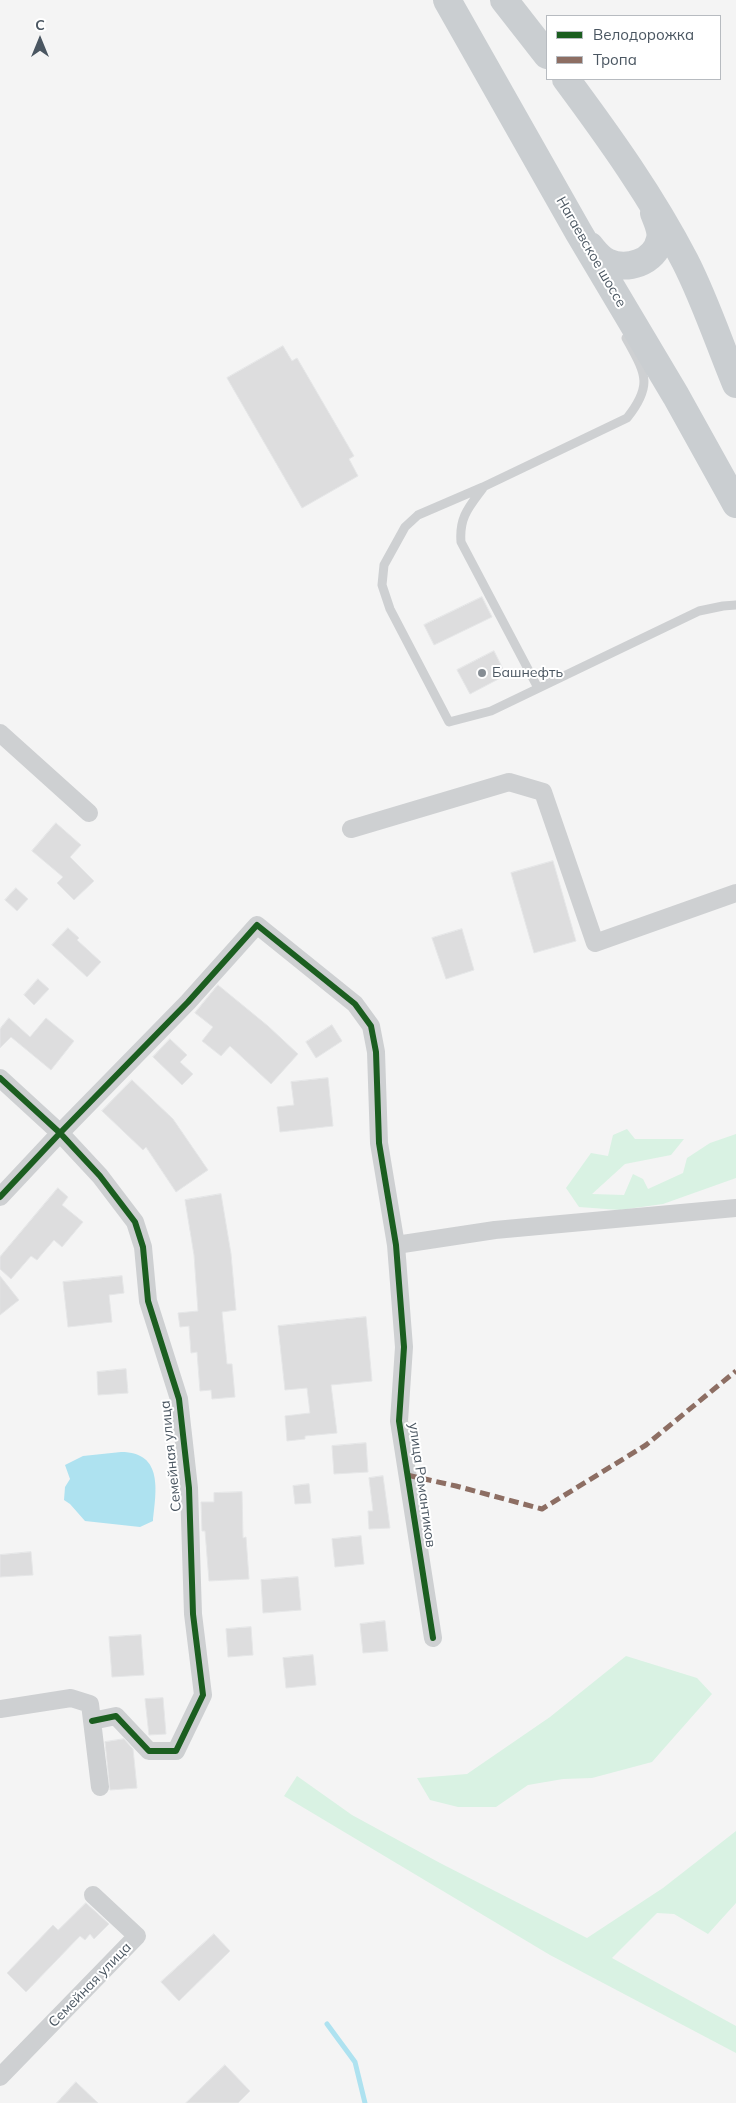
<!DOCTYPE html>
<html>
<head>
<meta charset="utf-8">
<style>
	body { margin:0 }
	#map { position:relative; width:736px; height:2103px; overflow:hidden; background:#f4f4f4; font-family:Mulish,sans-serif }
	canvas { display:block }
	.legend { position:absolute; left:546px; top:15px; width:175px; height:65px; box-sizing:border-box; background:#fff; border:1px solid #b7bbc0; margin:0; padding:6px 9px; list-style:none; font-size:15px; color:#4a5661 }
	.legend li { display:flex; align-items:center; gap:10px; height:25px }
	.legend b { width:25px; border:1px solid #b7bbc0 }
	.north { position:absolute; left:15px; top:15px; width:50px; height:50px; -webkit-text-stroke:4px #fff; paint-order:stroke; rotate:0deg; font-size:14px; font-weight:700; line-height:20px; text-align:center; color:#4a5661 }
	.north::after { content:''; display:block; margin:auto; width:18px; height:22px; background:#4a5661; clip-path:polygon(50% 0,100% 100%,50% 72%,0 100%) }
</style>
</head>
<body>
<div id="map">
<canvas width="736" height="2103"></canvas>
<ul class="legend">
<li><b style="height:6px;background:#1b5e20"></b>Велодорожка</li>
<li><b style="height:6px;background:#8d6e63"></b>Тропа</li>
</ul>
<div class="north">С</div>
</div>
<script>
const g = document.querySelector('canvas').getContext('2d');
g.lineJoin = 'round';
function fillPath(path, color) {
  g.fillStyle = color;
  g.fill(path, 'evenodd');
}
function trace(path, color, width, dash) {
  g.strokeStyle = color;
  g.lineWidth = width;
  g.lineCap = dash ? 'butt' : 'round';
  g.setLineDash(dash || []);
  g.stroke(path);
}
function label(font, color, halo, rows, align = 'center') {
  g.font = font + ' Mulish,sans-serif';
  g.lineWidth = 4;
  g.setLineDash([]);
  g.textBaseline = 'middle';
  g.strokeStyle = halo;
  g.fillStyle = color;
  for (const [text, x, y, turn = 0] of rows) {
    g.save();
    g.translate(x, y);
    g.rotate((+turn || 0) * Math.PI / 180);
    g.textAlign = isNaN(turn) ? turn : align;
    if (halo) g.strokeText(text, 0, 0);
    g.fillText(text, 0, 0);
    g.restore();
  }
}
fillPath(new Path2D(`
	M 627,1129 L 635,1139 L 684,1139 L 671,1155 L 625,1164 L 592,1194 L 624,1195 L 633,1174 L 643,1179 L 648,1189 L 683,1173 L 687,1158 L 710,1143 L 736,1134 L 736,1178 L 663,1204 L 620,1210 L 579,1207 L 566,1188 L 591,1153 L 608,1156 L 613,1135 Z
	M 626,1656 L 697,1678 L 712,1694 L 652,1762 L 592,1778 L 563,1779 L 528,1785 L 496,1807 L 458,1807 L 430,1800 L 417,1778 L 467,1774 L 550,1717 Z
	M 297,1776 L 352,1815 L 440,1863 L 587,1938 L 663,1888 L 736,1831 L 736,1903 L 708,1934 L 674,1914 L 657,1913 L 612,1958 L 736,2026 L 736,2053 L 550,1955 L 284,1796 Z`), '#d9f2e3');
fillPath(new Path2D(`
	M 121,1452 C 164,1452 156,1492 153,1521 L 140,1527 L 85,1521 L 70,1504 L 64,1500 L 65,1487 L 70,1479 L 65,1465 L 83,1456 Z`), '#aee2f0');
trace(new Path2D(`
	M 327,2024 L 355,2062 L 365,2103`), '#aee2f0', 5);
const building = new Path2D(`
	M 283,346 L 292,361 L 297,358 L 354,456 L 349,459 L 358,476 L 302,508 L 227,378 Z
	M 482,597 L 492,617 L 434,645 L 424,625 Z
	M 494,651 L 506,675 L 470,694 L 457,670 Z
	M 56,823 L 81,845 L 70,857 L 94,881 L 74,900 L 57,883 L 63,877 L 32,851 Z
	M 553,861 L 576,941 L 534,953 L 511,873 Z
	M 16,888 L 28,899 L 17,911 L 5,900 Z
	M 68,928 L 79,938 L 77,940 L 101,962 L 87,977 L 52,945 Z
	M 462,929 L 474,970 L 446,979 L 432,938 Z
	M 38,979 L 49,989 L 34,1005 L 24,995 Z
	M 218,985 L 268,1026 L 298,1054 L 271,1084 L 230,1046 L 221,1056 L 202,1041 L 213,1027 L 195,1013 Z
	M 9,1018 L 30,1037 L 46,1018 L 74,1041 L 51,1070 L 11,1037 L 0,1048 L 0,1029 Z
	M 332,1025 L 342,1041 L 316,1058 L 306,1042 Z
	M 170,1039 L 187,1055 L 180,1062 L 193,1074 L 182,1085 L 153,1057 Z
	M 328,1078 L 333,1126 L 280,1132 L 277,1107 L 294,1105 L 291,1082 Z
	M 132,1080 L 173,1119 L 208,1170 L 176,1192 L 146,1147 L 143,1150 L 102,1111 Z
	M 58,1188 L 68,1197 L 62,1205 L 83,1222 L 62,1247 L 54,1240 L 37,1260 L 31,1256 L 11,1279 L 0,1269 L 0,1257 Z
	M 221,1194 L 231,1254 L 236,1310 L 222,1312 L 227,1364 L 232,1364 L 235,1397 L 212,1399 L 211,1390 L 200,1391 L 197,1352 L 191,1353 L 189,1326 L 180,1327 L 178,1313 L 198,1311 L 194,1255 L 185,1200 Z
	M 0,1276 L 19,1300 L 0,1315 Z
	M 122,1276 L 124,1293 L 109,1295 L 112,1322 L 68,1327 L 63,1282 Z
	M 366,1317 L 372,1381 L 331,1385 L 337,1433 L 305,1436 L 305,1439 L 287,1441 L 285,1416 L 310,1413 L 307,1388 L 285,1390 L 278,1326 Z
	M 126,1369 L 128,1393 L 98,1395 L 97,1372 Z
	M 366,1443 L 368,1472 L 334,1474 L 332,1446 Z
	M 383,1476 L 390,1528 L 369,1529 L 368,1511 L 373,1511 L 369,1478 Z
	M 309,1484 L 311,1503 L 295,1504 L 293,1486 Z
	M 242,1492 L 243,1538 L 246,1537 L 249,1579 L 209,1581 L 205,1531 L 202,1531 L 201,1502 L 214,1502 L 214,1493 Z
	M 361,1536 L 364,1564 L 335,1567 L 332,1539 Z
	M 31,1552 L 33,1575 L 0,1577 L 0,1555 Z
	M 298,1577 L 301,1610 L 263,1613 L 261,1580 Z
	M 385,1621 L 388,1651 L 363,1653 L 360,1624 Z
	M 251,1627 L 253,1655 L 228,1657 L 226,1629 Z
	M 141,1635 L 144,1675 L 112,1677 L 109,1637 Z
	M 313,1655 L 316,1685 L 286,1688 L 283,1658 Z
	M 163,1698 L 166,1734 L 149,1735 L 145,1699 Z
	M 124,1739 L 133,1749 L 137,1788 L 110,1790 L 105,1742 Z
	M 86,1903 L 109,1924 L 94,1939 L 90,1934 L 85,1940 L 80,1936 L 26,1992 L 7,1973 L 53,1925 L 58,1930 Z
	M 214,1934 L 230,1951 L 179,2001 L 161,1982 Z
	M 225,2065 L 250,2091 L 238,2103 L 186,2103 Z
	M 76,2082 L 98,2103 L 57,2103 Z`);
fillPath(building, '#ddddde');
trace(building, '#e5e6e7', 1);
trace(new Path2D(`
	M 626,338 C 645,373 654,384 627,418 L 483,487 L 418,515 L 405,527 L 384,565 L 382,585 L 390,609 L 449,722 L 491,711 L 699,611 L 723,606 L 736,605
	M 483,488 C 469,507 459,517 461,542 L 538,688`), '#ced0d2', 9);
trace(new Path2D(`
	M 0,733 L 89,813
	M 351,829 L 509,782 L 543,792 L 595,943 L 736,893
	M 0,1078 L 60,1133 L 100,1176 L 135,1222 L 143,1247 L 148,1301 L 179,1399 L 189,1488 L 193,1614 L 203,1695 L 176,1751 L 149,1751 L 116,1716 L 92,1721
	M 0,1197 L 60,1133 L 188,1002 L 257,925 L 355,1004 L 371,1026 L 376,1052 L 379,1143 L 396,1245 L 404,1347 L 399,1421 L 433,1638
	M 396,1245 L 495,1230 L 736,1208
	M 0,1709 L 71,1698 L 90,1704 L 100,1787
	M 0,2077 L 137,1936 L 93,1895`), '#ced0d2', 18);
trace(new Path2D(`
	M 447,0 L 579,233 L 676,396 L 736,504
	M 504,0 L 547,55
	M 566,79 C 609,137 652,197 685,261 C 705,300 719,343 736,384
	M 590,246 C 595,252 599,258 607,262 C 626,271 655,263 660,239 C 662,231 657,221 654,213`), '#caced1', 28);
trace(new Path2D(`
	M 407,1475 L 456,1486 L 542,1509 L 646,1445 L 736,1371`), '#8d6e63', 5, [10, 5]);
trace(new Path2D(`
	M 0,1078 L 60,1133 L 100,1176 L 135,1222 L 143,1247 L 148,1301 L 179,1399 L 189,1488 L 193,1614 L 203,1695 L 176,1751 L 149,1751 L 116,1716 L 92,1721
	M 0,1197 L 60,1133 L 188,1002 L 257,925 L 355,1004 L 371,1026 L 376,1052 L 379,1143 L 396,1245 L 404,1347 L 399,1421 L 433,1638`), '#1b5e20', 6);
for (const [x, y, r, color] of [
	[482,673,5,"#868d94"]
]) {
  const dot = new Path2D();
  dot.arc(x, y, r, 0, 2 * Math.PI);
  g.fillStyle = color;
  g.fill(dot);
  trace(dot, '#fff', 2);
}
label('14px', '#4a5661', '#fff', [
	["Нагаевское шоссе",591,252,60],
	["Семейная улица",171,1456,-96],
	["улица Романтиков",422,1485,82],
	["Семейная улица",90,1985,-46]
]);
label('14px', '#4a5661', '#fff', [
	["Башнефть",492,673]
], 'left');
</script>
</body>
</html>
